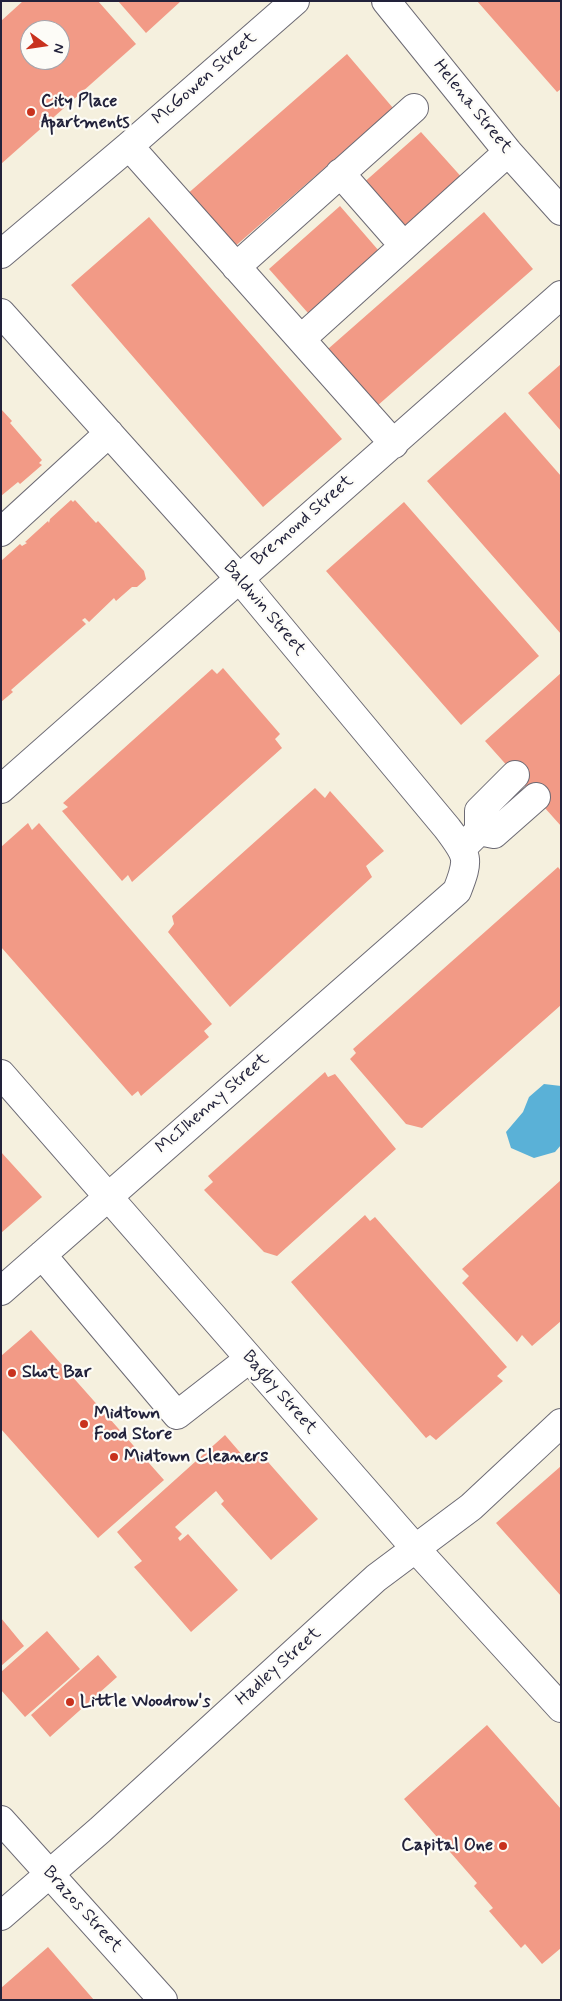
<!DOCTYPE html>
<html>
<head>
<meta charset="utf-8">
<style>
	body { margin:0 }
	#map { position:relative; width:562px; height:2001px; overflow:hidden; background:#f5f0de; font-family:Mynerve,sans-serif }
	canvas { display:block }
	.frame { position:absolute; inset:0; border:2px solid #22223b; pointer-events:none }
	.north { position:absolute; left:20px; top:20px; width:50px; height:50px; box-sizing:border-box; background:#fdfcf7; border:1px solid #a5a5ac; border-radius:50%; rotate:104deg; font-size:14px; font-weight:700; line-height:20px; text-align:center; color:#22223b }
	.north::after { content:''; display:block; margin:auto; width:18px; height:22px; background:#c8321e; clip-path:polygon(50% 0,100% 100%,50% 72%,0 100%) }
</style>
</head>
<body>
<div id="map">
<canvas width="562" height="2001"></canvas>
<div class="frame"></div>
<div class="north">N</div>
</div>
<script>
const g = document.querySelector('canvas').getContext('2d');
g.lineJoin = 'round';
function fillPath(path, color) {
  g.fillStyle = color;
  g.fill(path, 'evenodd');
}
function trace(path, color, width, dash) {
  g.strokeStyle = color;
  g.lineWidth = width;
  g.lineCap = dash ? 'butt' : 'round';
  g.setLineDash(dash || []);
  g.stroke(path);
}
function label(font, color, halo, rows, align = 'center') {
  g.font = font + ' Mynerve,sans-serif';
  g.lineWidth = 4.5;
  g.setLineDash([]);
  g.textBaseline = 'middle';
  g.strokeStyle = halo;
  g.fillStyle = color;
  for (const [text, x, y, turn = 0] of rows) {
    g.save();
    g.translate(x, y);
    g.rotate((+turn || 0) * Math.PI / 180);
    g.textAlign = isNaN(turn) ? turn : align;
    if (halo) g.strokeText(text, 0, 0);
    g.fillText(text, 0, 0);
    g.restore();
  }
}
fillPath(new Path2D(`
	M 544,1084 L 561,1086 L 561,1145 L 555,1152 L 534,1158 L 511,1148 L 506,1132 L 523,1112 L 529,1097 Z`), '#5ab1d7');
fillPath(new Path2D(`
	M 23,1 L 98,1 L 136,44 L 1,164 L 1,21 ZM 30,30 L 60,30 L 60,60 L 30,60 Z
	M 118,1 L 181,1 L 146,33 Z
	M 477,1 L 561,1 L 561,89 L 557,92 Z
	M 347,54 L 393,108 L 232,249 L 185,196 Z
	M 421,132 L 465,181 L 405,235 L 361,185 Z
	M 340,206 L 379,251 L 308,313 L 269,269 Z
	M 484,212 L 533,269 L 377,406 L 328,349 Z
	M 149,217 L 342,439 L 263,507 L 71,285 Z
	M 561,364 L 561,431 L 528,393 Z
	M 1,409 L 12,421 L 10,423 L 42,460 L 39,463 L 42,465 L 20,484 L 18,482 L 1,496 Z
	M 505,412 L 561,476 L 561,634 L 427,481 Z
	M 71,500 L 73,502 L 75,500 L 96,523 L 98,521 L 144,571 L 146,579 L 137,587 L 132,587 L 116,601 L 114,598 L 89,622 L 85,618 L 82,620 L 86,624 L 11,690 L 13,692 L 1,702 L 1,561 L 20,544 L 22,546 L 27,543 L 25,542 L 48,521 L 49,523 L 50,519 Z
	M 404,502 L 539,656 L 461,725 L 326,571 Z
	M 223,668 L 280,734 L 275,739 L 282,748 L 132,882 L 128,875 L 122,881 L 62,811 L 68,807 L 63,803 L 212,669 L 217,674 Z
	M 561,673 L 561,826 L 485,741 Z
	M 315,788 L 325,798 L 330,791 L 384,851 L 366,866 L 372,877 L 230,1007 L 168,932 L 174,924 L 172,916 Z
	M 28,823 L 32,830 L 39,823 L 212,1024 L 204,1031 L 209,1037 L 141,1096 L 138,1091 L 132,1096 L 1,947 L 1,847 Z
	M 558,867 L 561,871 L 561,1005 L 422,1128 L 406,1124 L 350,1059 L 356,1053 L 353,1049 Z
	M 325,1072 L 328,1077 L 335,1074 L 396,1149 L 277,1256 L 264,1252 L 204,1190 L 213,1182 L 208,1176 Z
	M 1,1152 L 42,1197 L 1,1233 Z
	M 561,1180 L 561,1321 L 532,1346 L 522,1335 L 517,1342 L 462,1283 L 469,1276 L 462,1269 Z
	M 365,1215 L 370,1221 L 375,1217 L 507,1367 L 497,1376 L 503,1381 L 436,1440 L 430,1435 L 426,1438 L 291,1282 Z
	M 31,1330 L 164,1480 L 98,1538 L 1,1429 L 1,1356 Z
	M 225,1435 L 250,1464 L 261,1454 L 318,1519 L 271,1560 L 221,1504 L 224,1501 L 216,1491 L 175,1527 L 182,1534 L 178,1538 L 180,1541 L 188,1534 L 238,1590 L 191,1632 L 134,1567 L 142,1561 L 117,1532 Z
	M 561,1466 L 561,1596 L 496,1523 Z
	M 1,1618 L 24,1646 L 1,1666 Z
	M 47,1631 L 80,1669 L 25,1717 L 1,1690 L 1,1672 Z
	M 98,1655 L 117,1677 L 50,1737 L 31,1715 Z
	M 487,1725 L 561,1809 L 561,1948 L 542,1964 L 525,1944 L 521,1948 L 489,1911 L 493,1908 L 474,1886 L 477,1883 L 404,1799 Z
	M 48,1947 L 94,2000 L 1,2000 L 1,1988 Z`), '#f29a86');
const minor = new Path2D(`
	M 386,1 L 508,152 L 561,211
	M 129,146 L 394,444
	M 340,173 L 404,246
	M 1,254 L 129,146 L 295,1
	M 236,267 L 414,108
	M 1,313 L 238,577 L 447,828 C 468,856 470,858 457,891 L 1,1291
	M 301,339 L 508,152
	M 1,532 L 109,433
	M 1,789 C 187,623 375,461 561,295
	M 479,831 L 494,834 L 536,797
	M 462,848 L 479,831 L 479,811 L 515,775
	M 42,1255 L 177,1415 L 249,1359
	M 1,1916 L 100,1830 L 376,1578 L 471,1507 L 561,1423`);
const major = new Path2D(`
	M 1,1074 L 415,1548 L 561,1708
	M 1,1820 L 163,2000`);
trace(minor, '#6c6a74', 30);
trace(major, '#6c6a74', 30);
trace(minor, '#fff', 28);
trace(major, '#fff', 28);
for (const [x, y, r, color] of [
	[31,112,5,"#c8321e"],
	[12,1373,5,"#c8321e"],
	[84,1424,5,"#c8321e"],
	[114,1457,5,"#c8321e"],
	[70,1702,5,"#c8321e"],
	[503,1846,5,"#c8321e"]
]) {
  const dot = new Path2D();
  dot.arc(x, y, r, 0, 2 * Math.PI);
  g.fillStyle = color;
  g.fill(dot);
  trace(dot, '#fdfcf7', 2);
}
label('18px', '#22223b', '#fdfcf7', [
	["McGowen Street",205,79,-41],
	["Helena Street",472,107,51],
	["Bremond Street",303,521,-41],
	["Baldwin Street",264,609,50],
	["McIlhenny Street",213,1104,-41],
	["Bagby Street",279,1393,49],
	["Hadley Street",279,1667,-42],
	["Brazos Street",82,1910,48]
]);
label('bold 18px', '#22223b', '#fdfcf7', [
	["City Place",41,102],
	["Apartments",41,123],
	["Shot Bar",22,1373],
	["Midtown",94,1414],
	["Food Store",94,1435],
	["Midtown Cleaners",124,1457],
	["Little Woodrow's",80,1702],
	["Capital One",493,1846,"right"]
], 'left');
</script>
</body>
</html>
